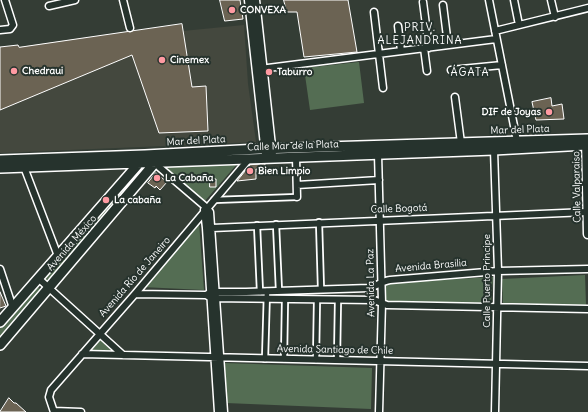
<!DOCTYPE html>
<html>
<head>
<meta charset="utf-8">
<style>
	body { margin:0 }
	canvas { display:block; background:#343d35 }
</style>
</head>
<body>
<canvas width="588" height="412"></canvas>
<script>
const g = document.querySelector('canvas').getContext('2d');
g.lineJoin = 'round';
function fillPath(path, color) {
  g.fillStyle = color;
  g.fill(path, 'evenodd');
}
function trace(path, color, width, dash) {
  g.strokeStyle = color;
  g.lineWidth = width;
  g.lineCap = dash ? 'butt' : 'round';
  g.setLineDash(dash || []);
  g.stroke(path);
}
function label(font, color, halo, rows, align = 'center') {
  g.font = font + ' Delius,sans-serif';
  g.lineWidth = 4;
  g.setLineDash([]);
  g.textBaseline = 'middle';
  g.strokeStyle = halo;
  g.fillStyle = color;
  for (const [text, x, y, turn = 0] of rows) {
    g.save();
    g.translate(x, y);
    g.rotate((+turn || 0) * Math.PI / 180);
    g.textAlign = isNaN(turn) ? turn : align;
    if (halo) g.strokeText(text, 0, 0);
    g.fillText(text, 0, 0);
    g.restore();
  }
}
fillPath(new Path2D(`
	M 244,25 L 248,84 L 256,142 L 0,153 L 0,53 L 183,31 Z`), '#44483e');
fillPath(new Path2D(`
	M 359,62 L 364,103 L 310,110 L 304,68 Z
	M 238,163 L 204,202 L 164,166 Z
	M 137,171 L 141,171 L 143,173 L 51,279 L 46,280 L 45,275 Z
	M 199,222 L 204,290 L 142,287 Z
	M 585,275 L 586,305 L 503,305 L 502,279 Z
	M 493,277 L 491,303 L 385,302 L 385,283 Z
	M 37,286 L 41,290 L 0,341 L 0,327 L 35,287 Z
	M 99,336 L 112,351 L 87,350 Z
	M 224,363 L 372,368 L 371,409 L 226,403 Z`), '#546d53');
const building = new Path2D(`
	M 220,0 L 240,0 L 243,19 L 225,21 Z
	M 284,0 L 348,0 L 357,52 L 304,57 L 297,12 L 287,12 Z
	M 182,24 L 192,87 L 206,86 L 208,131 L 159,133 L 132,55 L 0,110 L 0,47 L 18,45 L 19,47 Z
	M 551,98 L 552,106 L 562,104 L 564,119 L 536,120 L 532,102 Z
	M 265,164 L 265,169 L 256,169 L 256,179 L 237,181 L 250,165 Z
	M 156,173 L 167,182 L 160,190 L 156,186 L 155,188 L 148,183 Z
	M 210,179 L 216,179 L 216,187 L 210,187 Z
	M 0,292 L 6,306 L 0,308 Z
	M 9,398 L 14,403 L 16,403 L 26,412 L 0,412 Z`);
fillPath(building, '#6b6353');
trace(building, '#fff', 1);
const pedestrian = new Path2D(`
	M 214,200 L 297,197
	M 319,222 L 321,289
	M 276,224 L 279,291
	M 257,225 L 260,292
	M 265,359 L 267,291
	M 284,359 L 285,300
	M 316,360 L 317,300
	M 337,360 L 338,300`);
const minor = new Path2D(`
	M 123,0 L 130,28
	M 489,0 L 517,141
	M 514,0 L 519,25
	M 551,0 L 555,17
	M 423,2 L 429,48
	M 443,5 L 448,45
	M 49,6 L 75,0
	M 374,12 L 383,88
	M 398,26 L 401,51
	M 0,30 L 10,29 L 13,25 L 5,0
	M 495,31 L 588,8
	M 424,48 L 427,71
	M 260,69 L 496,39
	M 451,70 L 502,65
	M 455,97 L 461,143
	M 494,150 L 498,271 L 495,412
	M 378,154 L 382,303 L 379,412
	M 296,157 L 297,197
	M 155,161 L 159,167 L 207,208 L 210,212 L 224,412
	M 24,167 L 58,256
	M 297,185 L 379,180
	M 204,210 L 206,228 L 218,412
	M 212,228 L 587,212
	M 0,269 L 13,308
	M 38,278 L 123,355
	M 135,294 L 206,295 L 211,298 L 374,300 L 387,305 L 588,309
	M 206,295 L 211,292 L 246,292 L 369,288 C 377,286 382,281 390,280 L 498,271 L 588,269
	M 82,354 L 588,366
	M 54,411 L 81,412
	M 54,412 L 49,397 L 51,390 L 135,294 L 249,159`);
const tertiary = new Path2D(`
	M 249,0 L 266,154
	M 255,0 L 272,155
	M 586,139 L 588,234`);
const secondary = new Path2D(`
	M 0,160 L 145,155 L 259,149 L 588,139
	M 0,168 L 494,150 L 586,145 L 588,144
	M 0,322 L 142,160
	M 0,345 L 153,165 L 156,158`);
trace(pedestrian, '#fff', 8);
trace(minor, '#fff', 9);
trace(tertiary, '#fff', 11);
trace(secondary, '#fff', 12);
trace(pedestrian, '#26332d', 4.5);
trace(minor, '#26332d', 6);
trace(tertiary, '#26332d', 8);
trace(secondary, '#26332d', 9);
for (const [x, y, r, color] of [
	[232,10,4,"#ff9aa2"],
	[162,60,4,"#ff9aa2"],
	[14,71,4,"#ff9aa2"],
	[269,72,4,"#ff9aa2"],
	[549,112,4,"#ff9aa2"],
	[250,171,4,"#ff9aa2"],
	[157,178,4,"#ff9aa2"],
	[106,200,4,"#ff9aa2"]
]) {
  const dot = new Path2D();
  dot.arc(x, y, r, 0, 2 * Math.PI);
  g.fillStyle = color;
  g.fill(dot);
  trace(dot, '#26332d', 1.5);
}
label('bold 10px', '#fff', '#26332d', [
	["CONVEXA",240,10],
	["Cinemex",170,60],
	["Chedraui",22,71],
	["Taburro",277,72],
	["DIF de Joyas",541,112,"right"],
	["Bien Limpio",258,171],
	["La Cabaña",165,178],
	["La cabaña",114,200]
], 'left');
label('10px', '#fff', '#26332d', [
	["Mar del Plata",520,130,-2],
	["Mar del Plata",196,141,-3],
	["Calle Mar de la Plata",293,146,-2],
	["Calle Valparaíso",577,187,-91],
	["Calle Bogotá",399,209,-2],
	["Avenida México",72,243,-49],
	["Avenida Brasilia",431,266,-5],
	["Avenida Río de Janeiro",135,277,-49],
	["Calle Puerto Príncipe",487,281,-90],
	["Avenida La Paz",371,283,-91],
	["Avenida Santiago de Chile",335,350,1]
]);
g.letterSpacing = '1px';
label('11px', '#fff', '#26332d', [
	["PRIV.",420,28],
	["ALEJANDRINA",420,41],
	["ÁGATA",470,73]
]);
g.letterSpacing = '0px';
</script>
</body>
</html>
